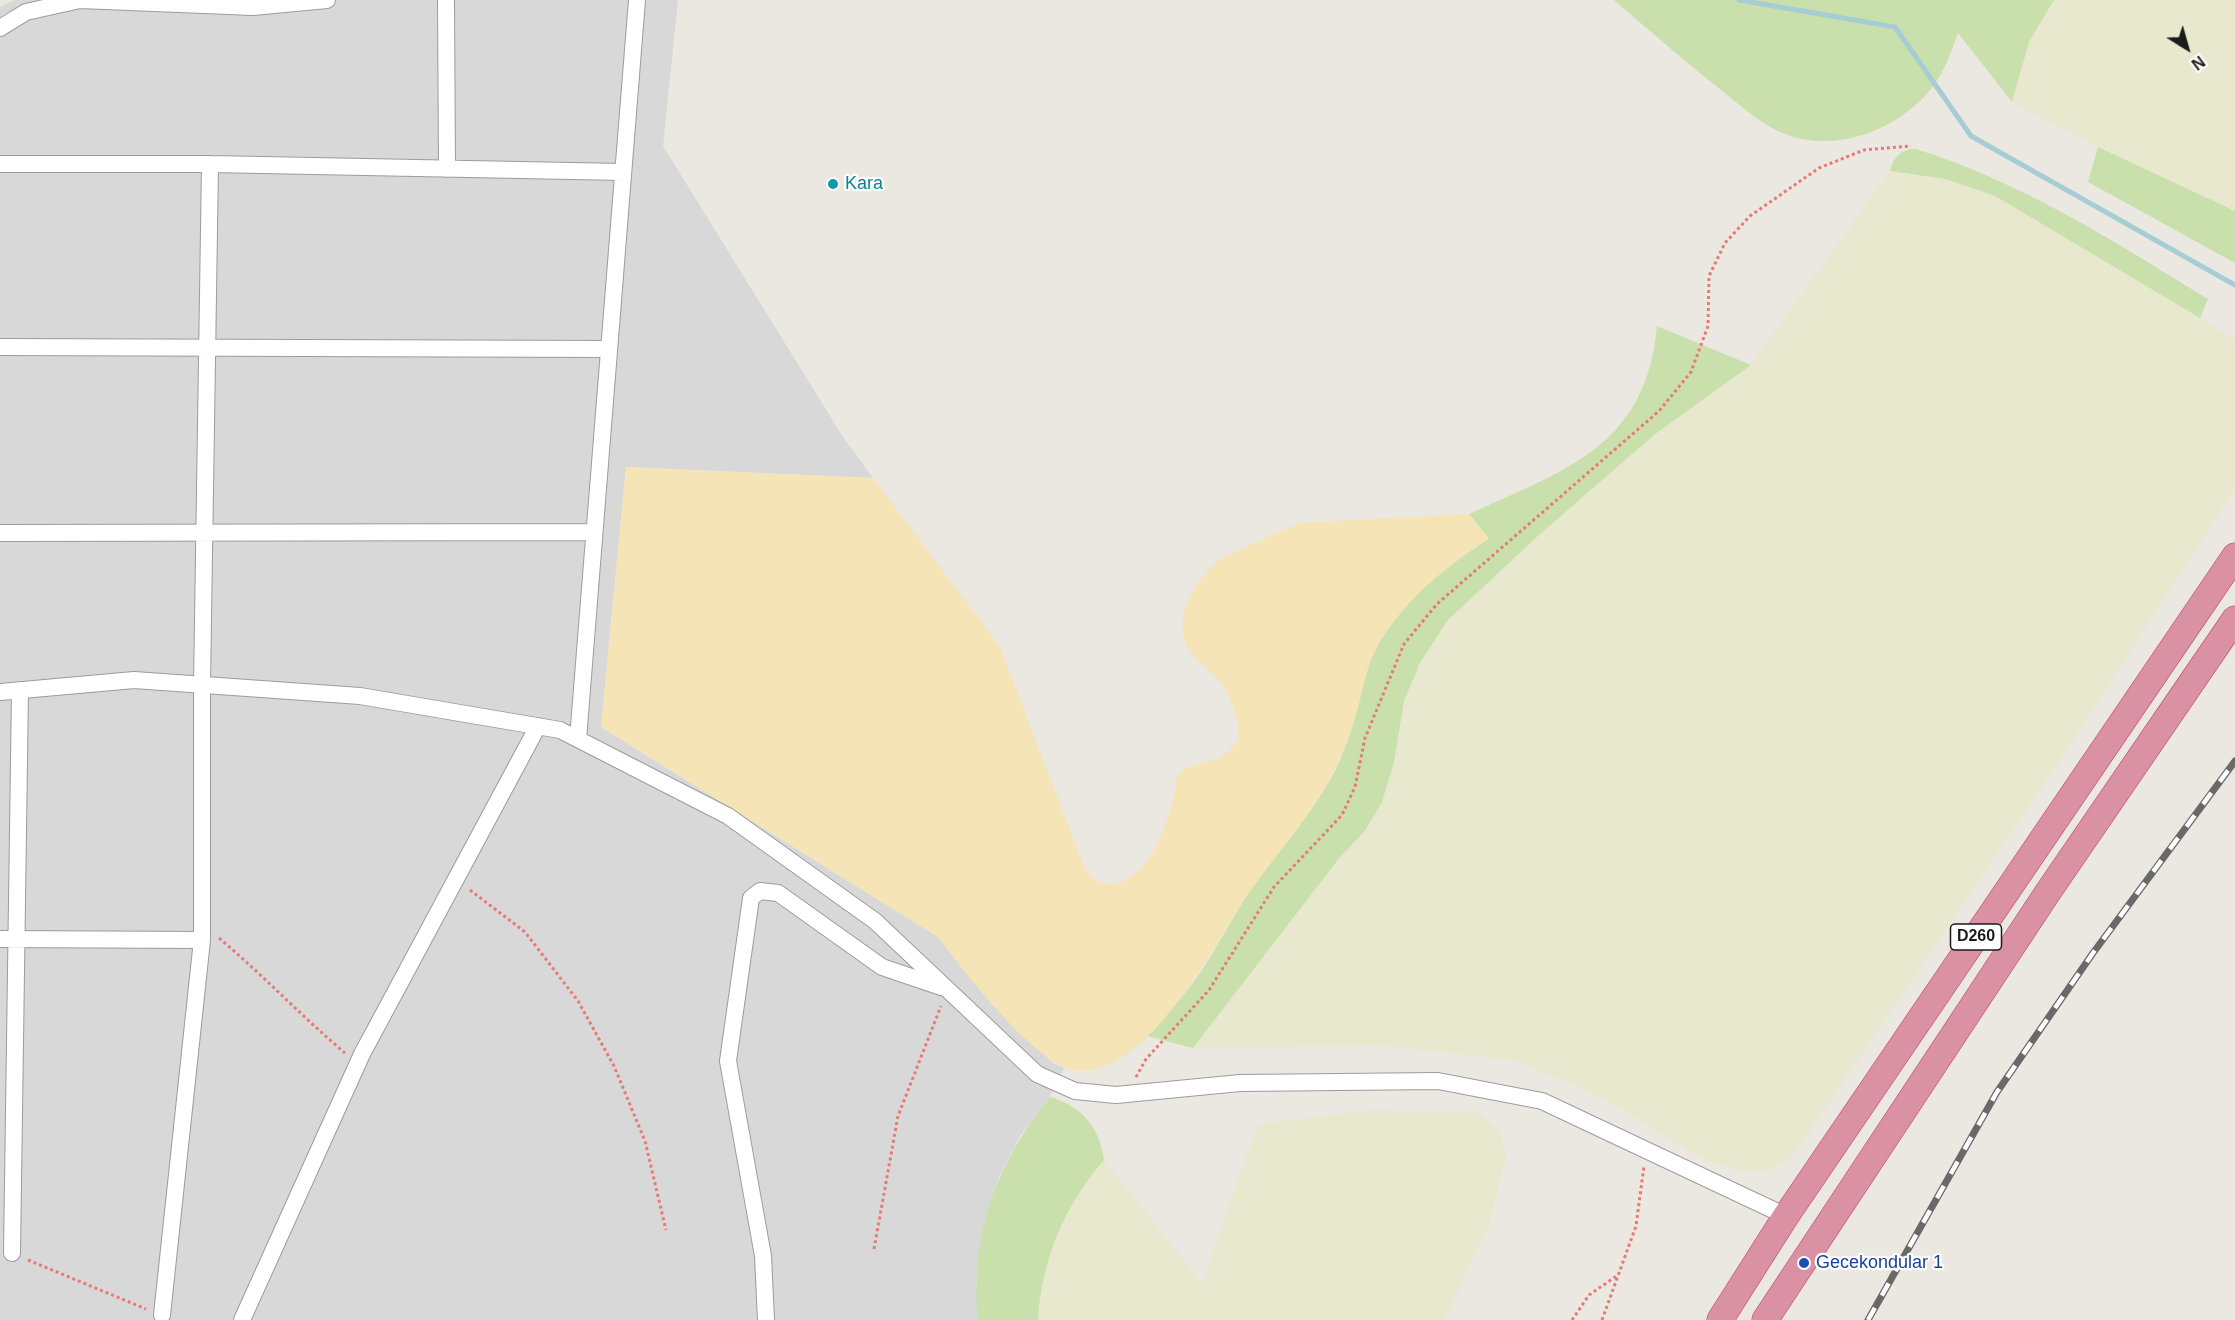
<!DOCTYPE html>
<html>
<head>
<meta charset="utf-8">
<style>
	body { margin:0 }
	#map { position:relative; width:2235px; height:1320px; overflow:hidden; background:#ebe7e1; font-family:Helvetica,sans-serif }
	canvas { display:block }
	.north { position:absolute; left:2157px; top:18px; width:60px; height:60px; -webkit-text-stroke:4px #fff; paint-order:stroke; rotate:143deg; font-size:16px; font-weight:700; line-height:24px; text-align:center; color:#1b1b1b }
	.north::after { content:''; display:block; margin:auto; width:21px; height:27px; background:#1b1b1b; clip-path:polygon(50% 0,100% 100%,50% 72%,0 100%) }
</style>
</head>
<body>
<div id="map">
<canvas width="2235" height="1320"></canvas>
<div class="north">N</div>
</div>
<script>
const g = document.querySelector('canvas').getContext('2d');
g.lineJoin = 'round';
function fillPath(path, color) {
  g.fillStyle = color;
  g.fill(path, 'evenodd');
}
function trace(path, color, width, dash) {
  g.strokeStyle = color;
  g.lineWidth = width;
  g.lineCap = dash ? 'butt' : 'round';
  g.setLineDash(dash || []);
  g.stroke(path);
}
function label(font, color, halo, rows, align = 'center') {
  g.font = font + ' Helvetica,sans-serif';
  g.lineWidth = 4.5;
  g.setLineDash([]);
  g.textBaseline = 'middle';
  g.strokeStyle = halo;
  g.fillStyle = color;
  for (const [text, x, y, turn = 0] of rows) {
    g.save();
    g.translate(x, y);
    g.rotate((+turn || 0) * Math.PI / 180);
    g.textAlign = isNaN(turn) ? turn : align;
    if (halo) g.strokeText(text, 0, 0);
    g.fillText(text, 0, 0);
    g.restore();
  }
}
fillPath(new Path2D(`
	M 15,0 L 678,0 L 663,146 L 843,437 L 873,478 L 626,467 L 601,727 L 938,937 L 995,1007 L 1053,1063 L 1064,1068 L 1050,1097 L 1020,1136 L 998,1179 L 976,1280 L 978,1320 L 0,1320 L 0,7 Z`), '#d9d8d8');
fillPath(new Path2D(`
	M 2054,0 L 2235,0 L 2235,211 L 2129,163 L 2012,102 L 2029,42 Z
	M 1890,171 L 1945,179 L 1995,196 L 2235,339 L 2235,489 L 2064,754 L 1799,1147 L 1791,1157 L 1771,1169 L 1753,1173 L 1734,1170 L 1694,1154 L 1615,1105 L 1581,1088 L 1512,1060 L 1380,1045 L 1193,1048 L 1340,857 L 1373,817 L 1389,782 L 1399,721 L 1411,682 L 1433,642 L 1447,621 L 1539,535 L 1654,435 L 1751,365 Z
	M 1373,1110 L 1477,1113 L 1492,1123 L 1502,1138 L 1506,1157 L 1489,1225 L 1444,1320 L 1038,1320 L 1042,1278 L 1056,1234 L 1077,1195 L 1104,1160 L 1202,1283 L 1258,1124 Z`), '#e8e8ce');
fillPath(new Path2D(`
	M 1614,0 L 2054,0 L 2029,42 L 2012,102 L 1958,33 C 1952,50 1946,67 1936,82 C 1903,130 1832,157 1778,131 C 1759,122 1742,107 1726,94 C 1688,64 1651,32 1614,0 Z
	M 2098,147 L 2235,211 L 2235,263 L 2088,182 Z
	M 1916,149 C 2026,184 2111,240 2208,299 L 2200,318 L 1995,196 L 1945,179 L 1890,171 C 1893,157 1901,149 1916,149 Z
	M 1657,326 L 1751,365 L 1654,435 L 1539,535 L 1447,621 L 1420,663 L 1404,701 L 1394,762 L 1382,802 L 1364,832 L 1340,857 L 1193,1048 L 1147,1036 C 1166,1016 1184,996 1200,973 C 1219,945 1233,915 1252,888 C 1279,849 1311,815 1334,773 C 1352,738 1357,702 1367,665 C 1380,619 1449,563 1489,539 L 1469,514 C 1565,470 1646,447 1657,326 Z
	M 1050,1097 C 1082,1106 1100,1128 1104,1160 C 1064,1207 1042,1258 1038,1320 L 978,1320 C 969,1237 997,1161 1050,1097 Z`), '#c9e0ac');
fillPath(new Path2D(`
	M 626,467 L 873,478 L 1000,647 L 1083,864 C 1088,875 1097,884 1111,884 C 1152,883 1175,807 1177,775 C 1198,756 1219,770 1239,739 C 1238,715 1230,690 1212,673 C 1204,665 1195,659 1189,650 C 1170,618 1197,577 1222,558 L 1299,523 L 1469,514 L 1489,539 C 1446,565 1409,597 1381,640 C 1368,661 1365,680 1359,704 C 1353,727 1345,750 1334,771 C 1313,814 1281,848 1254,886 C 1217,936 1150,1080 1075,1070 C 1035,1065 963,970 938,937 L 601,727 Z`), '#f5e4b5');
trace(new Path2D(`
	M 1739,0 L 1895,27 L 1971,136 L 2235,285`), '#a6cdd4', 5);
const minor = new Path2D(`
	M 446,0 L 447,169
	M 0,28 L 26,12 L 80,0 L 253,7 L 327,0
	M 0,164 L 210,164 L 623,172
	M 0,347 L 609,349
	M 0,533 L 594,532
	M 0,692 L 134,680 L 360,696 L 560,730 L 728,816 L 875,921 L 1037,1074 L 1075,1091 L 1116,1095 L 1240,1083 L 1438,1081 L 1542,1101 L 1786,1216
	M 578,739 L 637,0
	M 0,939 L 202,940
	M 12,1253 L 20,690
	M 162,1315 L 202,940 L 202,685 L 210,164
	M 242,1320 L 362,1054 L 538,726
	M 766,1320 L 763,1256 L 728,1061 L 751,898 L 760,891 L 778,893 L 882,967 L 941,987`);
const highway = new Path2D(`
	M 1720,1320 L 1786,1216 L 2235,556
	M 1765,1320 L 2048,892 L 2235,619`);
trace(minor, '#9c9c9c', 18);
trace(highway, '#c03770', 27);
trace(new Path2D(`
	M 470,890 L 525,932 L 578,1001 L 614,1066 L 645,1141 L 666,1230
	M 219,938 C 263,975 301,1016 345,1053
	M 1136,1077 L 1146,1059 L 1209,990 L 1274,887 L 1342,815 L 1355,787 L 1365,738 L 1404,644 L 1437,604 L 1659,411 L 1691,372 L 1708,326 L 1709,276 L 1725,243 L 1750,216 L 1819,168 L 1864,150 L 1911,146
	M 874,1249 L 898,1116 L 941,1006
	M 28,1260 L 146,1309
	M 1572,1320 L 1589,1295 L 1618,1275
	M 1602,1320 L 1636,1226 L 1644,1166`), '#e87975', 3, [3, 3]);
trace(minor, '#fff', 16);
trace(highway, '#da91a4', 26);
const rail = new Path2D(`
	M 1868,1320 L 1997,1092 L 2093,953 L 2235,761`);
trace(rail, '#696969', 7);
trace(rail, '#fff', 4.5, [14]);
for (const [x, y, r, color] of [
	[833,184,6,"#0f9aa8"],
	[1804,1263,6,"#1a4fb4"]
]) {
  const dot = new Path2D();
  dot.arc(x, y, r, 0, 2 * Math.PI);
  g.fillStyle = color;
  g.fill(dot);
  trace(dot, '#fff', 2);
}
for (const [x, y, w] of [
	[1976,937,51]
]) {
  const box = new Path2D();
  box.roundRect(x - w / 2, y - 13, w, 26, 4.5);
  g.fillStyle = '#fff';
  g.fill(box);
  trace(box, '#1b1b1b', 1.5);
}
label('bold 16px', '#1b1b1b', null, [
	["D260",1976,937]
]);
label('18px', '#0d838f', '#fff', [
	["Kara",845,184]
], 'left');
label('18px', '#164399', '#fff', [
	["Gecekondular 1",1816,1263]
], 'left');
</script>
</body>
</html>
